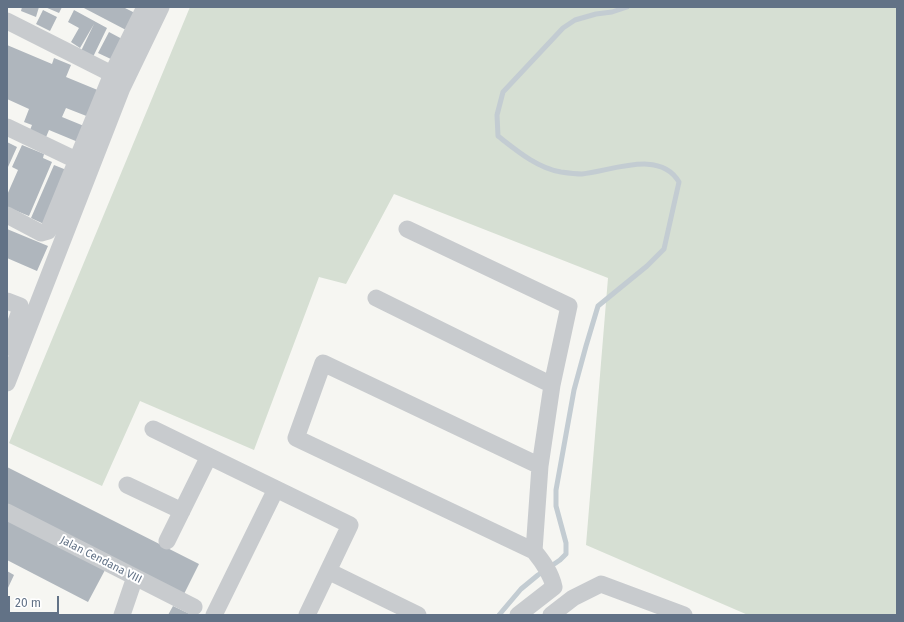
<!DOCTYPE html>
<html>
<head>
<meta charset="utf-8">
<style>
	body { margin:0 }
	#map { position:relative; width:904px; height:622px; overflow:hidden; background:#f6f6f2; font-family:"Fira Sans",sans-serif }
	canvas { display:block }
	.frame { position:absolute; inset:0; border:8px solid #627286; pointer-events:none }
	.scale { position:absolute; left:8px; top:596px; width:51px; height:18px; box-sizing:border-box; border:2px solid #627286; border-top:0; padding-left:5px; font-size:12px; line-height:14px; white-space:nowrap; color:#627286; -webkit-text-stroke:3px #fff; paint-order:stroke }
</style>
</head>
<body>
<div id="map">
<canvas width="904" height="622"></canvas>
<div class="frame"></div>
<div class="scale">20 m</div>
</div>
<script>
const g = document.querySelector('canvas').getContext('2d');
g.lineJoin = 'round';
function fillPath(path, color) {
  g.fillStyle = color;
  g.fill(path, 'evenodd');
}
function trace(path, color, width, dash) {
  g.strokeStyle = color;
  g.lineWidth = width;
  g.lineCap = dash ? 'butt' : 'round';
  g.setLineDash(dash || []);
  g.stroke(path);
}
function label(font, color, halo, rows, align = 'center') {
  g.font = font + ' "Fira Sans",sans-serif';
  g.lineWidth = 4;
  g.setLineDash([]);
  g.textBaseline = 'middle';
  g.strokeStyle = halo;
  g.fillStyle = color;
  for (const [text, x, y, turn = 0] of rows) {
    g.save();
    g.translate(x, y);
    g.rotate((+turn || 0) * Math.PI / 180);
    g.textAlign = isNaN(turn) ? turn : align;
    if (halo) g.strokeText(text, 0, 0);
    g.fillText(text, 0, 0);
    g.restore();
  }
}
fillPath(new Path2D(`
	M 190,7 L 897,7 L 897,615 L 748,615 L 586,545 L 608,278 L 394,194 L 346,284 L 319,277 L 254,450 L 140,401 L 102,486 L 9,443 Z`), '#d6dfd3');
trace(new Path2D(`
	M 499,615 L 521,589 L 538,575 L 560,560 L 566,554 L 566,543 L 556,506 L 556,490 L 574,390 L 586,346 L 598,306 L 647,266 L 664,249 L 679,182 C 660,149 612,171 582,174 C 576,174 568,173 561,172 C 537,168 516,150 498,136 L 497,115 L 503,92 L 563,28 L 575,20 L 596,14 L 612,12 L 627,7`), '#c3ccd2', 5);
fillPath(new Path2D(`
	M 22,7 L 39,7 L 36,17 L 21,11 Z
	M 45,7 L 62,7 L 59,13 Z
	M 82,7 L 123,7 L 135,13 L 126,30 Z
	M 43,10 L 57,17 L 50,31 L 36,24 Z
	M 74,10 L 107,28 L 93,57 L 81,51 L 94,24 L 80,48 L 71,42 L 79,28 L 68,22 Z
	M 109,32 L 124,40 L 113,60 L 98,53 Z
	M 7,45 L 52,64 L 54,58 L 71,65 L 66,77 L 100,91 L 89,117 L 66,108 L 62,117 L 84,126 L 78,142 L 49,130 L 44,142 L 28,135 L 32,125 L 24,122 L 29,109 L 7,99 Z
	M 7,142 L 17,147 L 8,167 L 7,166 Z
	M 22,145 L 44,154 L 43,158 L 52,162 L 29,216 L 7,207 L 7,195 L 18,170 L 12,167 Z
	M 54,165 L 69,171 L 46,225 L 31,218 Z
	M 7,229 L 48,246 L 37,271 L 7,258 Z
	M 7,467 L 199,564 L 184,594 L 7,506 Z
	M 7,520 L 105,570 L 88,602 L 7,560 Z
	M 7,571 L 14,575 L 7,590 Z
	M 173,606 L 192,615 L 168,615 Z`), '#afb6bd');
trace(new Path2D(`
	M 7,21 L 112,74
	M 7,127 L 76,160
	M 7,215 L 41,233 L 48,231 L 112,74 L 145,7
	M 407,229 L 569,306 L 552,385 L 540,466 L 534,551 C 543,562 551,573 554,587 L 518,615
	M 376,298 L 552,385
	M 7,301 L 20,306 L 20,311 L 7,347
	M 7,383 L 108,124 L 122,88 L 161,7
	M 153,429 L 350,525 L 307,615
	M 127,485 L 182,511
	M 7,512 L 194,607
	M 167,541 L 209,456
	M 534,551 L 296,438 L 323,363 L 540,466
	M 328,571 L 418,615
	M 122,615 L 135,577
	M 214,615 L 276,489
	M 551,615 L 573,598 L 601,584 L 684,615`), '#c8cbce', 17);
label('11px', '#627286', '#fff', [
	["Jalan Cendana VIII",101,560,27]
]);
</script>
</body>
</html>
